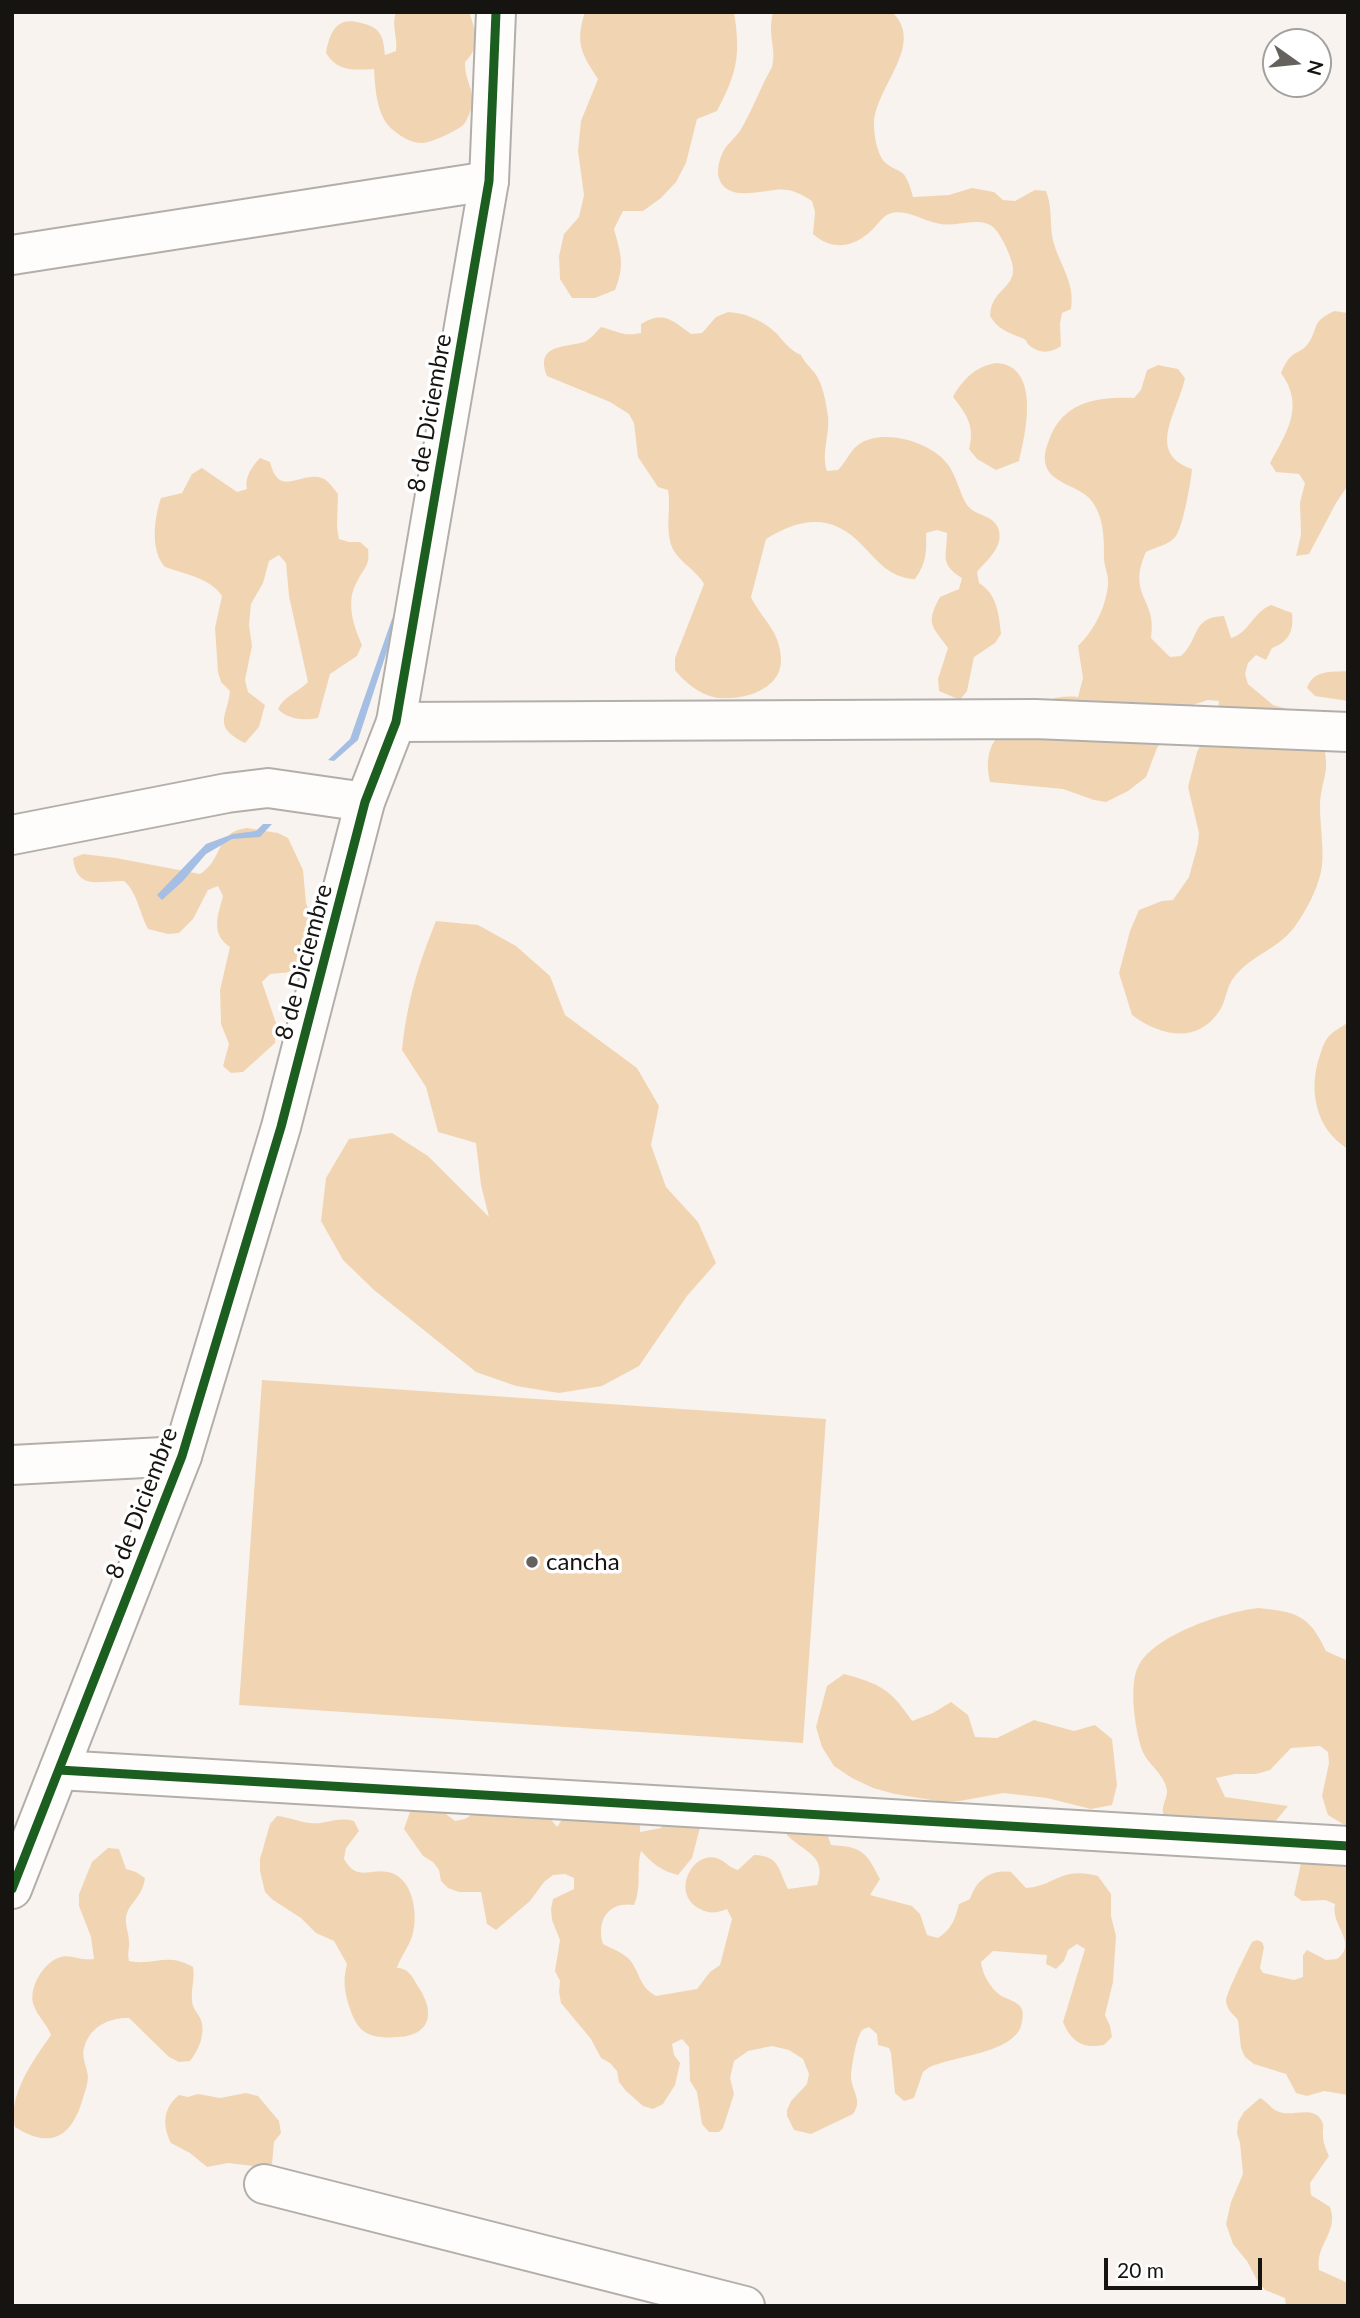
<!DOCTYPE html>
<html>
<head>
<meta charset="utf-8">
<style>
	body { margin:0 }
	#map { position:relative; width:1360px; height:2318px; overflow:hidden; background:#f8f3ee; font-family:Lato,sans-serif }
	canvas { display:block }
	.frame { position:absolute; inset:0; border:14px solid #161411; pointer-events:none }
	.north { position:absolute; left:1262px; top:28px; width:70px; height:70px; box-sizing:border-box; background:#fff; border:2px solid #a2a1a0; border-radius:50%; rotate:105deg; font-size:19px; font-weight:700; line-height:28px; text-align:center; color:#161411 }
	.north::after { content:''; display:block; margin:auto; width:24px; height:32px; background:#65625e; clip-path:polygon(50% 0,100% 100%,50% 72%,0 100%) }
	.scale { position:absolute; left:1104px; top:2258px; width:158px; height:32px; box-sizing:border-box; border:4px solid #161411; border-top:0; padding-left:9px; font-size:21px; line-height:24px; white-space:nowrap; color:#161411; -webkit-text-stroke:5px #fff; paint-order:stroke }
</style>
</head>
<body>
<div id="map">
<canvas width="1360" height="2318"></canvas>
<div class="frame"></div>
<div class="north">N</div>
<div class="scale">20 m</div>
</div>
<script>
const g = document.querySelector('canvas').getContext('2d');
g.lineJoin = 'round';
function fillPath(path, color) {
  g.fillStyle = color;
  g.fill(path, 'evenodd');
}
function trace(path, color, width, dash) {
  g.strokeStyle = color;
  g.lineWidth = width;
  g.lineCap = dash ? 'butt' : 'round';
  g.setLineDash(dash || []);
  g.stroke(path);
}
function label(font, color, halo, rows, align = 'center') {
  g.font = font + ' Lato,sans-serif';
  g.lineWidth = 7;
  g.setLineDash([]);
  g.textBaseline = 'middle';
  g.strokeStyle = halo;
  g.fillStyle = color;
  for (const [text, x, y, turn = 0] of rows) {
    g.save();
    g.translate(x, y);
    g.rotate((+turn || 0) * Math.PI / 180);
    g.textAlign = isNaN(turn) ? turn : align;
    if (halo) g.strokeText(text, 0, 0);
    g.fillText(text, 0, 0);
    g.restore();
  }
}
fillPath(new Path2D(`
	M 396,12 L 469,12 C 476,31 481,47 465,62 C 464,77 474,90 472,104 C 471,110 468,119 464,124 C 459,130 429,144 421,143 C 409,143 391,131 385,121 C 376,106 375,86 374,69 C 353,70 338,72 326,53 C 330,31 337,16 361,23 C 369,25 376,27 380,34 C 384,40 384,49 385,55 L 396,51 C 398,37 391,26 396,12 Z
	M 585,12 L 734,12 C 741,56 737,73 717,111 L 697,119 L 686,163 L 676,182 L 661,198 L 643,211 L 623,211 L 614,229 C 621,254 625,266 615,290 L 595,298 L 572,298 L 560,279 L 559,256 L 564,234 L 579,217 L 584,195 L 578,151 L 581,121 L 598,79 C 581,53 575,43 585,12 Z
	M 773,12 L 892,12 C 926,44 876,86 874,123 C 874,135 877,157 887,164 C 893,169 901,170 905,176 C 909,182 911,190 913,197 L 949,195 L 972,188 L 994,192 L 1003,200 L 1015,201 L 1035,190 L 1046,191 C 1052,206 1050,220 1052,235 C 1056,261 1076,280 1071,309 L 1062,313 L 1060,324 L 1061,346 C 1051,353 1040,354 1030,346 C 1024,341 1029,341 1022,338 C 1007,332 999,330 990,316 C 991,290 1013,289 1013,270 C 1014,261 1000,232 993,227 C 979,216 957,227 941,224 C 925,222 904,207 889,214 C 883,216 878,224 873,229 C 855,247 833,252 813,234 L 815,212 L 812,201 C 785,183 779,191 750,193 C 721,196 711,177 723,152 C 727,144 735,138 740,131 C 752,111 760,88 772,67 C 777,48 767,36 773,12 Z
	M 1334,311 L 1348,313 L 1348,485 L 1336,503 L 1309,554 L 1296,556 L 1301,535 L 1300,503 L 1305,483 L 1299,474 L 1276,472 L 1270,463 C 1287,432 1305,406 1281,373 C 1284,366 1287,359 1294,354 C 1299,351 1303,350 1307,345 C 1320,328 1309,323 1334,311 Z
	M 728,312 C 745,313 762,320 775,332 C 784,341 789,350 801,355 C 805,363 809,366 814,372 C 823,383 826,403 828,416 C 830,434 821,454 827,471 L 838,470 C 846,462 849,452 858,445 C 882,427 933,442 949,466 C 957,478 960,494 967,505 C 976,517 995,514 999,531 C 1003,548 986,561 977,572 L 979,583 C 997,594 999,614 1001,634 L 995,643 L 974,657 L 967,691 L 960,700 L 939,691 L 938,679 L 948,648 C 932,626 925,624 940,597 L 959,589 L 962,578 C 939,564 947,556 947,533 L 937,530 L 926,533 C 927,551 926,564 915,579 C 889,578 878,561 861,544 C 831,513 800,518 766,539 L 751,597 C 762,620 780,630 781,659 C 782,689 745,700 720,698 C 703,697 685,683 675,670 L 675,658 L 704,584 C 695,568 674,560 670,541 C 666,524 671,506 668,490 L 658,487 L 638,457 L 634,423 L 629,414 L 610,402 L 547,376 C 535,344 564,348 584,342 C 591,339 596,332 601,327 C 618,331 622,337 641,333 L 641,324 C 664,310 673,321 691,334 L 702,333 L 716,317 Z
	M 996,363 C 1041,365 1026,433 1019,461 L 996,470 L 977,459 L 969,449 C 975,426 967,415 953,397 C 962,380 976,366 996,363 Z
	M 1158,365 L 1178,369 L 1185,378 C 1178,412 1145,453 1192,469 C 1191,482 1183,526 1176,536 C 1170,545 1155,547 1146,552 C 1126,596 1158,599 1151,638 L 1170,657 L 1181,656 C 1200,639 1191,617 1224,616 L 1231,638 C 1249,633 1253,612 1271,605 L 1292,613 C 1294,631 1289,642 1272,648 L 1266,660 L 1256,655 L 1248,663 L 1245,674 L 1248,684 L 1273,705 L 1317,717 C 1321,734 1327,752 1326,769 C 1324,782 1320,793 1320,806 C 1320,826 1324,846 1322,865 C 1320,886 1305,913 1293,929 C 1277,949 1251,956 1235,976 C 1226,986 1227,999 1220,1010 C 1198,1045 1160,1036 1132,1015 L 1119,973 L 1130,931 L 1139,910 L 1162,901 L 1173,900 L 1189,877 L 1198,844 L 1199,833 L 1188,787 L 1197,752 L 1218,712 L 1219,701 L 1208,700 L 1186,707 L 1157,748 L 1146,777 L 1128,791 L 1106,802 L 1094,800 L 1063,789 L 990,782 C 982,745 998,732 1026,714 C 1045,701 1054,695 1078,697 L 1083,678 L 1078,646 C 1094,630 1106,608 1108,584 C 1109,575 1104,567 1104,558 C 1104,537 1104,513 1088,497 C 1075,485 1052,483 1046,466 C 1043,457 1046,448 1049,440 C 1063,401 1098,397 1134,398 L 1141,390 L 1147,370 Z
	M 260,458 L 270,462 C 279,499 300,471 322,478 C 328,480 334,489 338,494 L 337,527 L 339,539 L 349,542 L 360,542 L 368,549 C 370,566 365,566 358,580 C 345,601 353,624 362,645 L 357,656 L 330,674 L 318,718 C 304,721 287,719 278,709 C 284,696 297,693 308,682 L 289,596 L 286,563 L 279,555 L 269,561 L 263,583 L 251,604 L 249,625 L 252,646 L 245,680 L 248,692 L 265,705 L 259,727 L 245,743 C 212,726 227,718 230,691 L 221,682 L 218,672 L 215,628 L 222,596 C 210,578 185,574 165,567 C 150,551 154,518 161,498 L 182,493 L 192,474 L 202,468 L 237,492 L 247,489 C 244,478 252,466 260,458 Z
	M 1348,671 L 1348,701 L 1315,696 L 1307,688 C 1313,670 1330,672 1348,671 Z
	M 247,828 L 278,833 L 288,838 L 303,870 L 306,903 L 314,924 L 302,971 L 270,974 L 262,982 L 276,1023 L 275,1043 L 243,1072 L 231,1073 L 223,1066 L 229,1044 L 221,1024 L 220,990 L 230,947 C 210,934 218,915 223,896 L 218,886 L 208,890 L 193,919 L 179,933 L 168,934 L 148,929 C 140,914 137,892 124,881 C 100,880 77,892 73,858 L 83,854 L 116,858 L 200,874 C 225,858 214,832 247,828 Z
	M 436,921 L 478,925 L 516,946 L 550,976 L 565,1015 L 637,1068 L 659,1106 L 651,1145 L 666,1187 L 698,1222 L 716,1263 L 687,1296 L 639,1366 L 602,1386 L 559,1393 L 516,1386 L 476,1372 L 374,1290 L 343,1260 L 321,1221 L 326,1178 L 349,1139 L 392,1133 L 428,1156 L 489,1217 L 481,1185 L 476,1143 L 438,1132 L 426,1087 L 402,1050 C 407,1002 418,965 436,921 Z
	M 1348,1022 L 1348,1149 C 1315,1129 1308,1089 1320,1055 C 1322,1049 1324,1041 1330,1035 C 1335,1030 1342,1027 1348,1022 Z
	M 262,1380 L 826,1419 L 803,1743 L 239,1705 Z
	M 1258,1608 C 1296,1612 1309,1614 1326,1651 L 1348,1661 L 1348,1827 L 1328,1815 L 1322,1796 L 1329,1763 L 1328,1752 L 1320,1746 L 1291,1748 L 1270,1770 L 1256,1774 L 1235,1774 L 1216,1778 L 1225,1797 L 1288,1806 L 1274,1823 L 1169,1833 C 1167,1827 1163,1819 1163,1812 C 1162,1805 1167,1798 1167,1791 C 1165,1774 1147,1764 1142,1750 C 1135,1730 1128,1683 1139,1665 C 1156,1634 1225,1612 1258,1608 Z
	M 844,1674 C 880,1684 891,1689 912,1721 L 933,1713 L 951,1702 L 968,1715 L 975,1737 L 997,1738 L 1034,1720 L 1074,1731 L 1095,1725 L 1112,1739 L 1117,1785 L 1112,1805 L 1091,1809 L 1047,1798 L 1003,1793 L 960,1801 L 937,1801 L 895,1794 L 873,1788 L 852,1778 L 834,1766 L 822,1747 L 816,1727 L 827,1686 Z
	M 439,1804 L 446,1814 L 455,1821 L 465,1819 L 484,1807 L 546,1808 L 550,1818 L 557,1827 L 563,1818 L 640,1820 L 640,1832 L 661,1828 L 664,1818 L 701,1824 L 692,1858 L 678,1875 C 661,1871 652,1863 641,1851 C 636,1869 642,1887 634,1905 C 608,1901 596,1921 603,1944 C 612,1949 622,1952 629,1959 C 641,1973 638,1986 656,1996 L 697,1989 L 710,1972 L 720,1965 L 732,1919 L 727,1909 C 717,1913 709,1914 700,1909 C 669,1893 694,1848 719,1859 C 726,1862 730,1868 738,1870 L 754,1855 C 780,1856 778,1869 788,1889 L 817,1885 C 828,1855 803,1852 787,1835 L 787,1825 L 827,1834 L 831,1845 C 863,1847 866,1852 880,1879 L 870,1895 L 912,1906 L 920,1914 L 927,1935 L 938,1938 C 952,1929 955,1919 959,1904 L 970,1899 C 976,1880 991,1869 1011,1872 L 1026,1888 C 1055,1886 1061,1866 1098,1876 L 1111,1894 L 1111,1916 L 1116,1936 L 1113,1982 L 1105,2015 L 1110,2026 L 1112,2037 L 1104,2045 C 1083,2049 1071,2042 1063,2022 L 1085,1949 L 1077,1944 L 1068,1950 L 1064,1961 L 1056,1969 L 1046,1964 L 1047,1955 L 993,1951 L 981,1962 C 982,1974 991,1989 1000,1995 C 1014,2003 1028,2002 1021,2026 C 1012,2054 951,2056 928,2068 L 923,2072 L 914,2098 L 904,2101 L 895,2093 L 891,2053 L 889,2048 L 878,2045 L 877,2034 L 869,2027 C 864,2029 862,2029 860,2034 C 856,2040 851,2069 851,2077 C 852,2092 863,2100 853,2114 L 811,2134 L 794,2130 L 787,2116 L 787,2110 L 791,2101 L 807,2084 L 809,2074 L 803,2059 L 789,2050 L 772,2046 L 748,2051 L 734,2061 L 730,2078 L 734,2094 L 723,2128 L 719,2132 L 709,2132 L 702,2124 L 697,2092 L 690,2081 L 689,2047 L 682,2039 L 672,2044 L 674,2055 L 680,2063 L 675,2085 L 663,2104 L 653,2109 L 643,2106 L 626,2091 L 619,2082 L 617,2071 L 610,2063 L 601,2058 L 591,2039 L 561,2003 L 559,1992 L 560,1981 L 555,1971 L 560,1940 L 552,1920 L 551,1909 L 553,1899 L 574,1889 L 574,1878 L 565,1874 L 553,1875 L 544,1882 L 530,1901 L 496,1930 L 487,1924 L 481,1892 L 459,1892 L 448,1888 L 441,1881 L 439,1870 L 433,1862 L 423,1856 L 404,1829 L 411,1809 Z
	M 277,1816 C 289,1817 299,1822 310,1823 C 326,1825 336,1816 354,1821 L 359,1831 L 346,1848 L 344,1859 C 357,1882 369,1868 388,1872 C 413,1877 418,1913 413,1933 C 410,1946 401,1955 397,1968 C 409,1968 413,1978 419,1988 C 435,2012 431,2035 399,2037 C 386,2038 372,2038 362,2030 C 355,2023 352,2015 349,2006 C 344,1989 343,1980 347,1964 L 334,1941 L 316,1933 L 301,1918 L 273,1900 L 265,1892 L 260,1871 L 260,1859 L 270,1824 Z
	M 108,1848 L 119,1849 L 126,1869 L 136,1872 L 145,1878 C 143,1892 137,1897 130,1907 C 122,1920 128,1927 129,1940 C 130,1948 127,1952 129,1961 C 154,1966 167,1952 193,1967 C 195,1979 191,1988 192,2000 C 192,2008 198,2013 201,2020 C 206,2034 198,2051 190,2061 L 179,2062 L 169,2057 L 129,2018 C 111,2017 91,2026 85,2045 C 80,2056 87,2065 88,2077 C 88,2084 85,2091 83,2098 C 72,2137 51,2150 15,2127 C 7,2096 34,2059 51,2035 C 47,2024 38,2017 34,2006 C 27,1989 44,1961 61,1957 C 70,1954 81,1961 94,1959 L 91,1937 L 79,1906 L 79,1894 L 92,1862 Z
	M 1303,1854 L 1348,1864 L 1348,2095 L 1324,2091 L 1307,2096 L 1296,2093 L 1286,2074 L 1254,2064 L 1245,2057 L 1241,2048 L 1238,2020 C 1233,2014 1227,2010 1226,2001 C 1226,1993 1247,1952 1252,1942 L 1257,1940 L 1262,1942 L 1264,1947 L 1260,1968 L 1263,1973 L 1294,1980 L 1303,1977 L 1303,1955 L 1307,1950 L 1326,1960 L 1337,1959 C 1359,1943 1330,1926 1335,1904 L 1325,1900 L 1302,1901 L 1294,1895 Z
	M 246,2093 L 258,2096 L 279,2121 L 281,2133 L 274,2142 L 272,2164 L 261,2167 L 228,2163 L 207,2167 L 190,2153 L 171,2143 C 162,2125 163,2108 179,2095 L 188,2097 L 198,2094 L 220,2098 Z
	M 1260,2098 C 1267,2101 1270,2108 1277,2111 C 1291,2119 1316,2102 1323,2124 C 1324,2127 1322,2131 1323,2135 C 1323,2143 1326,2149 1329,2156 L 1310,2183 L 1311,2195 L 1330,2207 C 1339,2233 1315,2244 1319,2270 L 1348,2283 L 1348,2306 L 1286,2306 L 1285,2298 L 1265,2290 L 1257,2280 L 1247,2261 L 1233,2244 L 1226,2224 L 1231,2202 L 1243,2174 L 1240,2143 L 1237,2133 L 1238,2122 L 1244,2112 Z`), '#f1d5b3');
fillPath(new Path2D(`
	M 403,602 L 358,740 L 334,761 L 328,760 L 350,739 L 392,619 Z
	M 263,824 L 272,824 L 260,837 L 232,839 L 206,854 L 183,881 L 162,900 L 157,895 L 206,844 L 233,834 L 256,831 Z`), '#a5bee4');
const street = new Path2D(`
	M 12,255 L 489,181
	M 396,722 L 1035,719 L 1348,732
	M 12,835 L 227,793 L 268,788 L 365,802
	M 12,1465 L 182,1456
	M 59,1770 L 1348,1846
	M 264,2184 L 745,2306`);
const secondary = new Path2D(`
	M 12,1889 L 182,1456 L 281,1127 L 365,802 L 396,722 L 489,181 L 496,12`);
trace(street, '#b2afab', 42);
trace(secondary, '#b2afab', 42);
trace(street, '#fefdfc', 38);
trace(secondary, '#fefdfc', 38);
trace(new Path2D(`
	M 59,1770 L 1348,1846
	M 12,1889 L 182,1456 L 281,1127 L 365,802 L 396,722 L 489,181 L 496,12`), '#1b5e20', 9);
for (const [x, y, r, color] of [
	[532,1562,7,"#65625e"]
]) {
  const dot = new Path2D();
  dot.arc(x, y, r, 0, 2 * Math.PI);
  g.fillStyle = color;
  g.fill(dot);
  trace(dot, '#fff', 2.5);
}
label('24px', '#161411', '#fff', [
	["8 de Diciembre",430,413,-80],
	["8 de Diciembre",304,962,-75],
	["8 de Diciembre",142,1503,-69]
]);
label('24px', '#161411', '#fff', [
	["cancha",546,1562]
], 'left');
</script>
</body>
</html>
